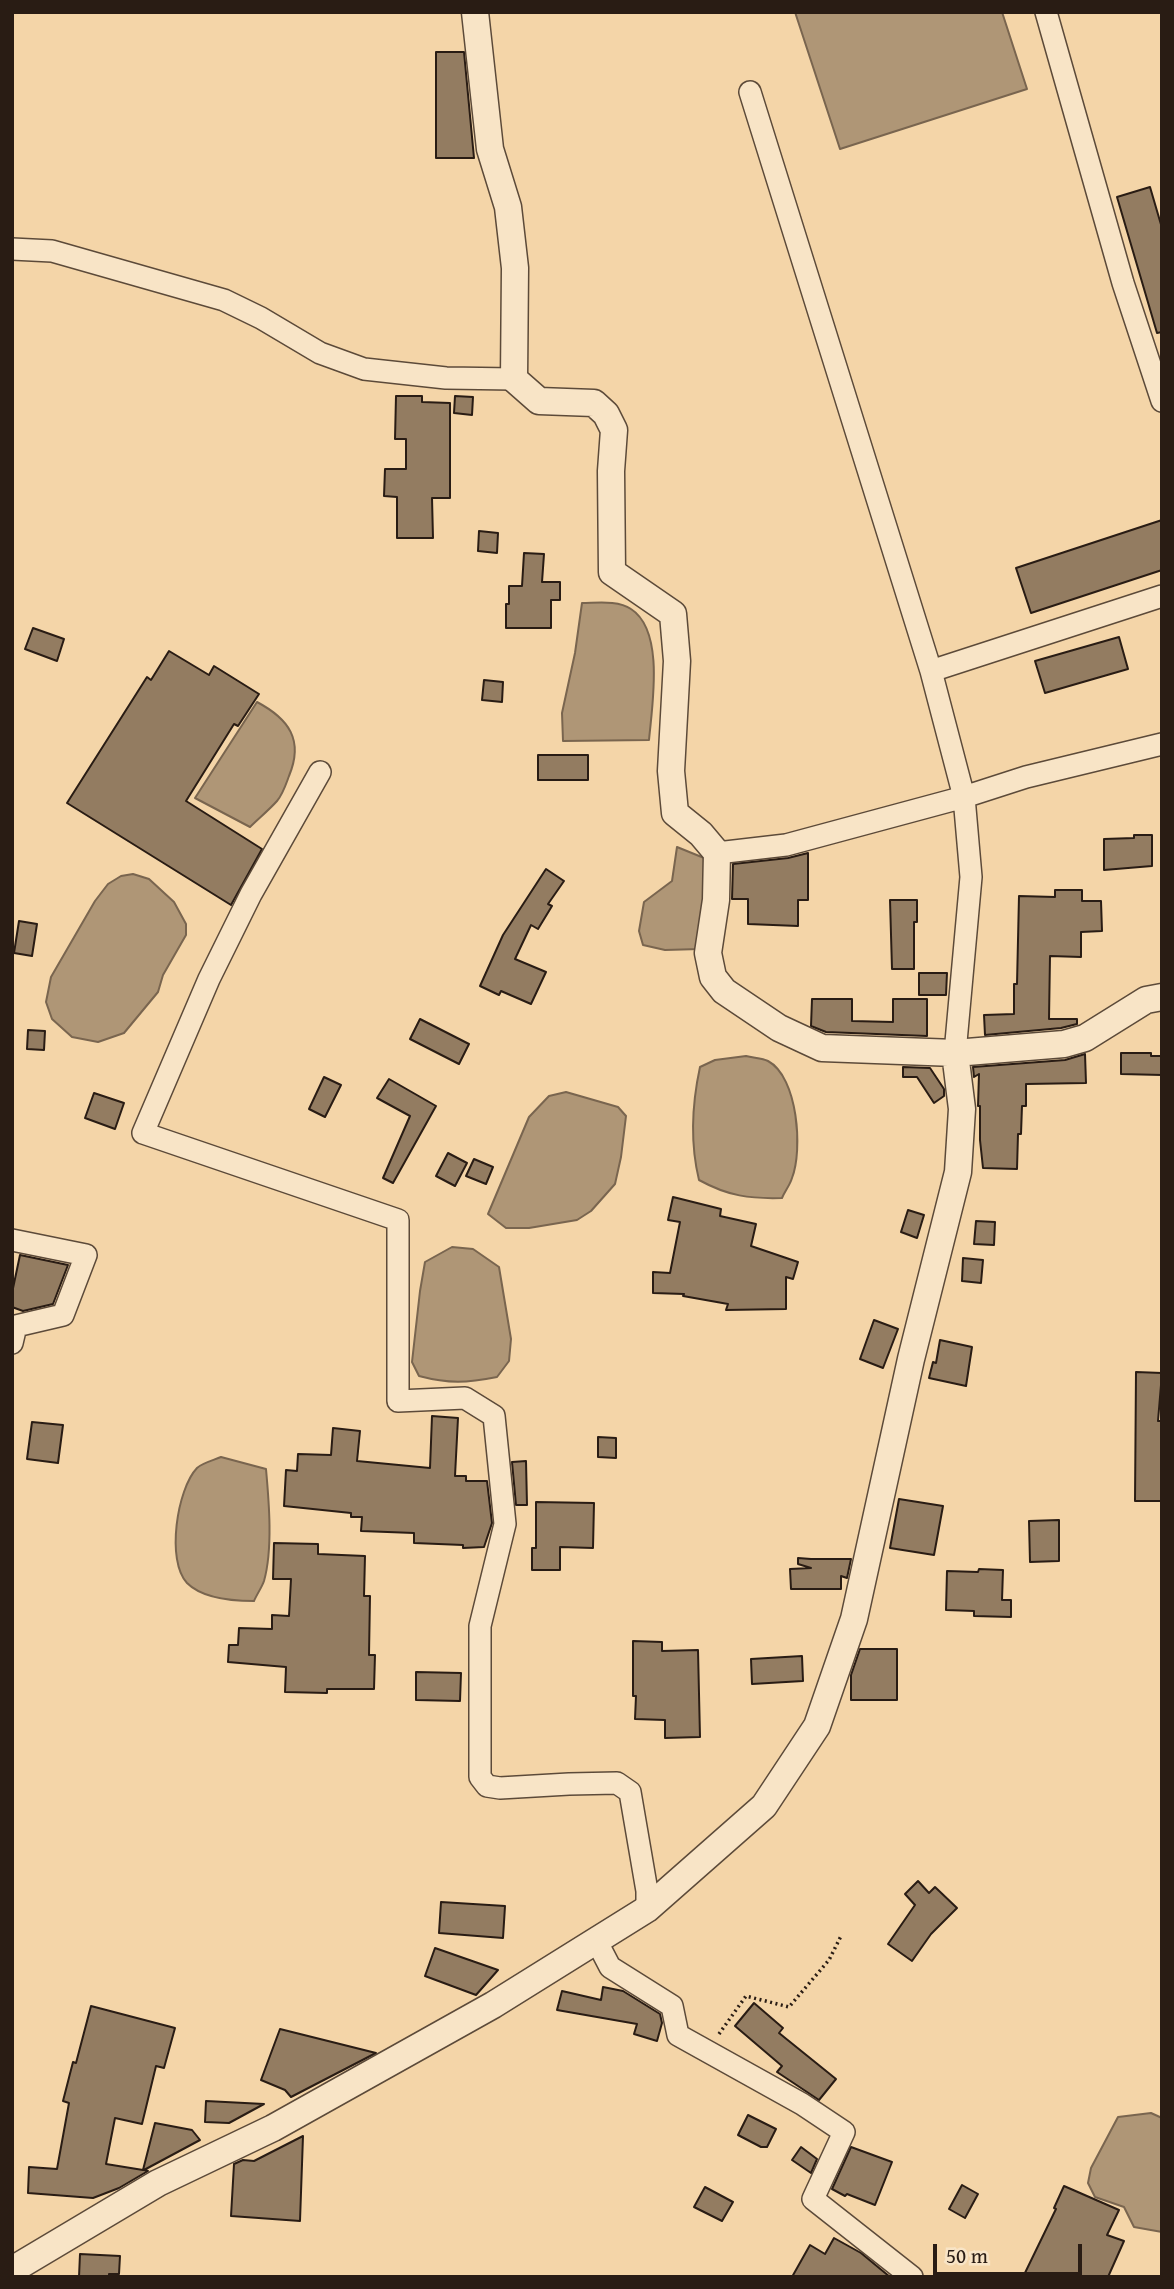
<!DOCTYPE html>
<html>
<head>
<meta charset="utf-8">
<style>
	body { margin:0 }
	#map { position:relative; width:1174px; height:2289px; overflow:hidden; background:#f4d5a8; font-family:"Gentium Book Plus",serif }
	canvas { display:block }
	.frame { position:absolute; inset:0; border:14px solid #291c14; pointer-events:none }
	.scale { position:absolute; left:933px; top:2244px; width:149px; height:32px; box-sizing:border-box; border:4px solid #291c14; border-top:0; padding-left:9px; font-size:21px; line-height:24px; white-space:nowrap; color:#291c14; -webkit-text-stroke:5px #f8e4c6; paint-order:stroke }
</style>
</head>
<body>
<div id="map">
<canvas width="1174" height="2289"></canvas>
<div class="frame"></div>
<div class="scale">50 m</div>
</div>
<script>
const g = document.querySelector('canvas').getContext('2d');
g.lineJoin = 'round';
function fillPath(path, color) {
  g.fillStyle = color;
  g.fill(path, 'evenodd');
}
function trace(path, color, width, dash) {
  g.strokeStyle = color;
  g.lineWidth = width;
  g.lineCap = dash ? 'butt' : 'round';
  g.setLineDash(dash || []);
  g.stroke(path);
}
const water = new Path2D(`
	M 795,12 L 1002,12 L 1027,89 L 840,149 Z
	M 582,603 C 597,603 618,600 631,609 C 665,631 652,706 649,740 L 563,741 L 562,713 L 575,653 Z
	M 257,702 C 289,719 304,740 289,776 C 286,784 283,794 277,801 C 269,810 259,818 250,827 L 195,798 Z
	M 677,847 L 709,860 L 700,949 L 665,950 L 643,945 L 639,931 L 644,902 L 672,881 Z
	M 133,874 L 149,879 L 174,902 L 186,924 L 186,935 L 163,975 L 158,992 L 124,1033 L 98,1042 L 72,1037 L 52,1019 L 46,1002 L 51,977 L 95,901 L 108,884 L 121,876 Z
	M 746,1056 C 753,1058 762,1058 768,1061 C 798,1077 803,1150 792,1178 C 790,1185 785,1191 782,1198 C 750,1199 728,1196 699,1180 C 690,1143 692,1104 700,1067 L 715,1060 Z
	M 566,1092 L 618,1107 L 626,1116 L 621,1157 L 615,1184 L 591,1211 L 577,1220 L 529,1228 L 506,1228 L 488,1214 L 529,1117 L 549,1096 Z
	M 452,1247 L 473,1249 L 499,1267 L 511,1339 L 509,1361 L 497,1377 C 467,1383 449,1384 419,1376 L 412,1362 L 420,1291 L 425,1262 Z
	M 221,1457 L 266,1469 C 269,1502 273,1549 264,1581 C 262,1587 257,1594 254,1601 C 233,1601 203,1599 187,1583 C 166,1561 177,1489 197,1468 C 202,1463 214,1460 221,1457 Z
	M 1151,2113 L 1162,2118 L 1162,2232 L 1134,2227 L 1124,2207 L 1095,2197 L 1088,2183 L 1091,2168 L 1118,2117 Z`);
fillPath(water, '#af9676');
trace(water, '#79654f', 2);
const building = new Path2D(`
	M 436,52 L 464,52 L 474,158 L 436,158 Z
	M 1150,187 L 1162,228 L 1162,332 L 1157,333 L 1117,197 Z
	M 396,396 L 422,396 L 422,402 L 450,403 L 450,498 L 432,498 L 433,538 L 397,538 L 397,497 L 384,496 L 385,469 L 406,469 L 406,439 L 395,439 Z
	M 455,396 L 473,397 L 472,415 L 454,413 Z
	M 1162,520 L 1162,570 L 1031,613 L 1016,568 Z
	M 479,531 L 498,533 L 497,553 L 478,551 Z
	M 524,553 L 544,554 L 542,582 L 560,582 L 560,600 L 551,600 L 551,628 L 506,628 L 506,604 L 509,604 L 509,586 L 522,586 Z
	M 33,628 L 64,639 L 57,661 L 25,649 Z
	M 1119,637 L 1128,669 L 1045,693 L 1035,661 Z
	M 169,651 L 209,675 L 214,666 L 259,694 L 238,726 L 234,724 L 186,801 L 262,849 L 231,905 L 67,803 L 147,677 L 151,680 Z
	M 484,680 L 503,682 L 502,702 L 482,700 Z
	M 538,755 L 588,755 L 588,780 L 538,780 Z
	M 1134,835 L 1152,835 L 1152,866 L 1104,870 L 1104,839 L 1134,838 Z
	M 808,853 L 808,900 L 798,900 L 798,926 L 748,924 L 748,899 L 732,899 L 733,864 L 788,858 Z
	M 546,869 L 564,881 L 548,904 L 552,906 L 538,929 L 531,925 L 515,959 L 546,972 L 531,1004 L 501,991 L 499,995 L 480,986 L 503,935 Z
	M 1055,890 L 1082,890 L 1082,901 L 1101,901 L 1102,931 L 1081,932 L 1081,957 L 1050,956 L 1049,1019 L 1077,1019 L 1077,1024 L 1061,1028 L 985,1035 L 984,1015 L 1014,1014 L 1014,984 L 1017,984 L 1019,896 L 1055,897 Z
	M 890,900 L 917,900 L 917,922 L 914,922 L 914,969 L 892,969 Z
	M 19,921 L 37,924 L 32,956 L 14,953 Z
	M 919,973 L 947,973 L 946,995 L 919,995 Z
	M 812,999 L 852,999 L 852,1021 L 893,1022 L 893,999 L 927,999 L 927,1036 L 826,1032 L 811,1026 Z
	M 420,1019 L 469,1044 L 459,1064 L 410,1039 Z
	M 28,1030 L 45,1031 L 44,1050 L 27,1049 Z
	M 1121,1053 L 1151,1053 L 1151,1056 L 1162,1056 L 1162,1075 L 1121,1074 Z
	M 1085,1054 L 1086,1083 L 1026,1084 L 1026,1106 L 1022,1106 L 1021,1134 L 1018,1134 L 1017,1169 L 983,1168 L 980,1140 L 980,1106 L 978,1106 L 979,1074 L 974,1077 L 973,1067 L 1065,1060 Z
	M 903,1067 L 930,1068 L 944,1089 L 944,1096 L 934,1103 L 917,1077 L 903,1077 Z
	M 324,1077 L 341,1085 L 325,1117 L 309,1109 Z
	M 389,1079 L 436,1106 L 393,1183 L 383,1178 L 410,1116 L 377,1098 Z
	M 94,1093 L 124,1103 L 115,1129 L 85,1118 Z
	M 448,1153 L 467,1163 L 455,1186 L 436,1176 Z
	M 474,1159 L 493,1167 L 486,1184 L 466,1176 Z
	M 673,1197 L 721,1209 L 720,1216 L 756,1224 L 751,1246 L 798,1262 L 793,1279 L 786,1277 L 786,1309 L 726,1310 L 728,1304 L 683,1296 L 684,1294 L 653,1293 L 653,1272 L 670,1273 L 680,1222 L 668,1220 Z
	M 908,1210 L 924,1215 L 917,1238 L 901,1232 Z
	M 976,1221 L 995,1222 L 994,1245 L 974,1244 Z
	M 20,1255 L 68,1265 L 53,1304 L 23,1311 L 12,1307 L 12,1293 Z
	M 963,1258 L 983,1260 L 981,1283 L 962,1281 Z
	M 874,1320 L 898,1329 L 883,1368 L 860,1359 Z
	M 940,1340 L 972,1347 L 966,1386 L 929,1378 L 933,1362 L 936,1363 Z
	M 1136,1372 L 1162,1373 L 1158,1421 L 1162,1421 L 1162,1501 L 1135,1501 Z
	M 432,1416 L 458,1418 L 455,1476 L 466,1476 L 466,1481 L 487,1481 L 492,1523 L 484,1547 L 463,1548 L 463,1545 L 414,1543 L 414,1533 L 361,1531 L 362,1517 L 351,1517 L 351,1513 L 284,1506 L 286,1470 L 297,1471 L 298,1454 L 331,1455 L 333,1428 L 360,1431 L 357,1461 L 430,1468 Z
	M 32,1422 L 63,1425 L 58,1463 L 27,1459 Z
	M 598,1437 L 616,1438 L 616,1458 L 598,1457 Z
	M 526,1461 L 527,1505 L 516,1505 L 512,1462 Z
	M 899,1499 L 943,1506 L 934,1555 L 890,1548 Z
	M 536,1502 L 594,1503 L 593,1548 L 560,1547 L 560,1570 L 532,1570 L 532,1548 L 536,1548 Z
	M 1059,1520 L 1059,1561 L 1030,1562 L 1029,1521 Z
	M 274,1543 L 318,1544 L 318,1554 L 365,1556 L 364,1596 L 370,1596 L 369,1655 L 375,1655 L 374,1689 L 327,1689 L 327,1693 L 285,1692 L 286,1667 L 228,1662 L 229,1645 L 238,1645 L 239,1628 L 272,1629 L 272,1615 L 289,1616 L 291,1579 L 273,1579 Z
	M 798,1558 L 811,1559 L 851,1559 L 847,1578 L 841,1576 L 841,1589 L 791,1589 L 790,1569 L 811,1568 L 798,1564 Z
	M 979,1569 L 1003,1570 L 1002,1600 L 1011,1600 L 1011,1617 L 974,1616 L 974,1611 L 946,1610 L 947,1571 L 978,1572 Z
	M 633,1641 L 662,1642 L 662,1651 L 698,1650 L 700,1737 L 665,1738 L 665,1720 L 635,1719 L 636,1696 L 633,1696 Z
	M 860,1649 L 897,1649 L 897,1700 L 851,1700 L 851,1675 Z
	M 802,1656 L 803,1681 L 752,1684 L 751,1659 Z
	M 416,1672 L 461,1673 L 460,1701 L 416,1700 Z
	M 918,1881 L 929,1893 L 935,1887 L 957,1908 L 931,1934 L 912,1961 L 888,1944 L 915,1905 L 905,1894 Z
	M 441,1902 L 505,1906 L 503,1938 L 439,1933 Z
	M 435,1948 L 498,1970 L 476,1995 L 425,1976 Z
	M 603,1987 L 623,1991 L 660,2014 L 662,2023 L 657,2041 L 634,2034 L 637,2024 L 557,2010 L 562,1991 L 601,2000 Z
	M 754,2003 L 783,2028 L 779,2033 L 836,2079 L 819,2100 L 777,2072 L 782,2066 L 735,2026 Z
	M 91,2006 L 175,2028 L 164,2068 L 156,2066 L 142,2124 L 115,2118 L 106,2164 L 143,2170 L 155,2123 L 192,2130 L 200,2140 L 144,2170 L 148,2171 L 119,2188 L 93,2198 L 28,2193 L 29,2167 L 57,2169 L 69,2103 L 63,2101 L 73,2062 L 76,2063 Z
	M 280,2029 L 376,2053 L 291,2097 L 285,2090 L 261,2080 Z
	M 206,2101 L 264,2104 L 229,2123 L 205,2122 Z
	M 748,2115 L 776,2129 L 767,2147 L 761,2147 L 738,2135 Z
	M 303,2136 L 300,2221 L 231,2216 L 234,2164 L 243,2160 L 254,2161 Z
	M 801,2147 L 817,2159 L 811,2173 L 792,2160 Z
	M 851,2147 L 892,2162 L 875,2205 L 847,2194 L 845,2196 L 832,2189 Z
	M 962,2185 L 978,2194 L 965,2218 L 949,2209 Z
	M 1064,2186 L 1119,2210 L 1107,2235 L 1124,2241 L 1108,2277 L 1023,2277 L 1056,2209 L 1054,2208 Z
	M 705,2187 L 733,2202 L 722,2221 L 694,2207 Z
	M 834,2238 L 861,2253 L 890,2277 L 792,2277 L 810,2245 L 825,2254 Z
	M 80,2254 L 120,2256 L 119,2274 L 109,2274 L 109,2277 L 79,2277 Z`);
fillPath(building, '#937c61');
trace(building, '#291c14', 2);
const minor = new Path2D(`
	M 1046,12 L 1123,283 L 1162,401
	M 750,92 L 931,671
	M 12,249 L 52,251 L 224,300 L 261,318 L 320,353 L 364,369 L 446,378 L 514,379
	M 320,772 L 251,894 L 209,979 L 143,1133 L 398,1220 L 398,1401 L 465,1398 L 494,1416 L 505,1524 L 480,1626 L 480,1777 L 487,1786 L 500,1788 L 569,1784 L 617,1783 L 630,1792 L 647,1891 L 647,1909
	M 717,853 L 786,845 L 964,797 L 1026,777 L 1162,744
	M 955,1053 L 971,877 L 964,797 L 931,671 L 1162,596
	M 12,1240 L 86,1255 L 63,1315 L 16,1326 L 12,1343
	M 596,1940 L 610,1967 L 672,2006 L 678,2035 L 802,2104 L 844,2132 L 813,2199 L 912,2277`);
const tertiary = new Path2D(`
	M 475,12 L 490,149 L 508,207 L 515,268 L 514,379 L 539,401 L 594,403 L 606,414 L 614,430 L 611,471 L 612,572 L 673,614 L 677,661 L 671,771 L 675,813 L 701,834 L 717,853 L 716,900 L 708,953 L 713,977 L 724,991 L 779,1028 L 822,1048 L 955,1053 L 1064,1044 L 1085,1038 L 1146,1000 L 1162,997
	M 12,2270 L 158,2183 L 273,2128 L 493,2005 L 647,1909 L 764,1806 L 817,1726 L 854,1619 L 911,1359 L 958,1172 L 962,1109 L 955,1053`);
trace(minor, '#5c4a39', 24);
trace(tertiary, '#5c4a39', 29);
trace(new Path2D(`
	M 719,2034 L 746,1996 L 789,2007 L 829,1960 L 841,1936`), '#291c14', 3.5, [2, 3.5]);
trace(minor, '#f8e4c6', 21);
trace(tertiary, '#f8e4c6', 26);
</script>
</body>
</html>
